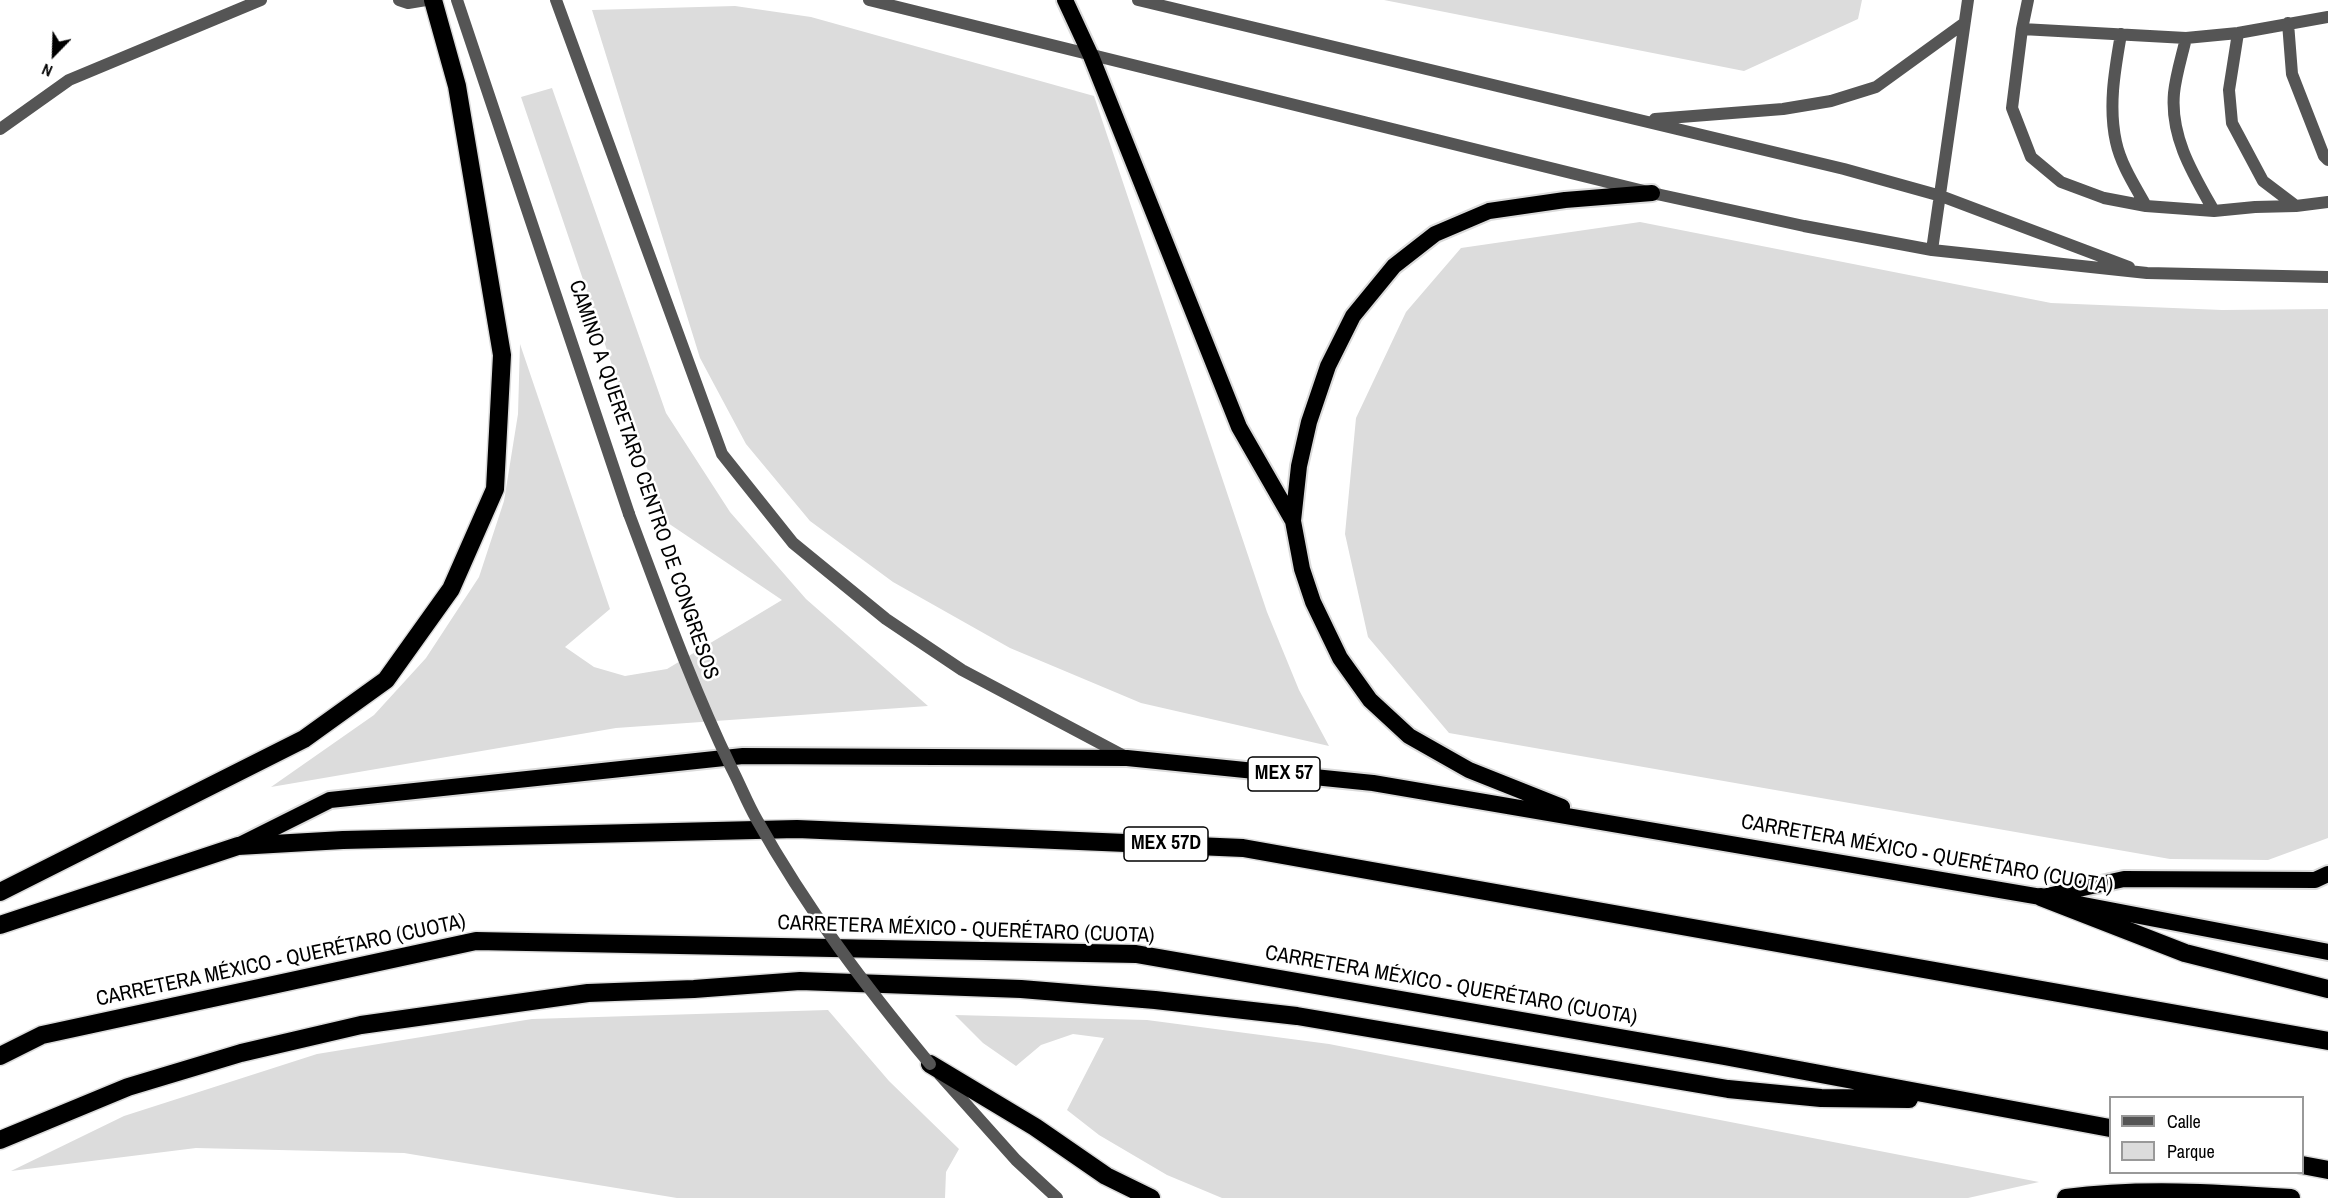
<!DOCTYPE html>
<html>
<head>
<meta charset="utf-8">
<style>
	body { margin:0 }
	#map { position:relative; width:2328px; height:1198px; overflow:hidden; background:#fff; font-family:"Archivo Narrow",sans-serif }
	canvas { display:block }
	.legend { position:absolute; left:2109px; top:1096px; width:195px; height:78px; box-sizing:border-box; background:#fff; border:2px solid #999; margin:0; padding:8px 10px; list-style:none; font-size:18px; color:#000 }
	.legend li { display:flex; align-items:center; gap:12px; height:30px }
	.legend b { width:30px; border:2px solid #999 }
	.north { position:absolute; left:24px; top:24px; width:60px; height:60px; -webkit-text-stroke:4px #fff; paint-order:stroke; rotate:203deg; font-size:16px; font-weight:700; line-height:24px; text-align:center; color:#000 }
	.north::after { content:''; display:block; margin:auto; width:21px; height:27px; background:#000; clip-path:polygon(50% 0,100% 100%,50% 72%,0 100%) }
</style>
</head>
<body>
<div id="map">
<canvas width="2328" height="1198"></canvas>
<ul class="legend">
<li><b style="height:8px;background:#555"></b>Calle</li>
<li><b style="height:16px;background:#dcdcdc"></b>Parque</li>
</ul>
<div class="north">N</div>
</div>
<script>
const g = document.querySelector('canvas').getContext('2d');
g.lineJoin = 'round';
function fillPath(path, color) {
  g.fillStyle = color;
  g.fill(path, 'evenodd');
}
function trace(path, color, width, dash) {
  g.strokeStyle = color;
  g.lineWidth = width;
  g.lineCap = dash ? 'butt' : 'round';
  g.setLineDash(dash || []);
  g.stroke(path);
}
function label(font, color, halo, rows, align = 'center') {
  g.font = font + ' "Archivo Narrow",sans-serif';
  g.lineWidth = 5;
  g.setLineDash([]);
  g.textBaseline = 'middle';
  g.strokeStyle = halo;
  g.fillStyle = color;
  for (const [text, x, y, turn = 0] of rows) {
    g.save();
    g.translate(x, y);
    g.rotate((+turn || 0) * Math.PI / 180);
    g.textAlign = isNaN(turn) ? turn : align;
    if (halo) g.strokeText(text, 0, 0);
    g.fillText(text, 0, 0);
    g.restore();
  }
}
fillPath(new Path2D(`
	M 1384,0 L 1862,0 L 1858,19 L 1744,71 Z
	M 735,6 L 811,17 L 1094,96 L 1267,612 L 1299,690 L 1329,746 L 1141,703 L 1010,648 L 893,582 L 810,521 L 746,444 L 700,358 L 592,10 Z
	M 552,88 L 666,413 L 730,512 L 806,599 L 928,706 L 616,728 L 271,787 L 374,715 L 426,658 L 479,577 L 504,501 L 518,414 L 520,344 L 610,609 L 565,647 L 594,667 L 625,676 L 667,669 L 782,600 L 665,521 L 521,97 Z
	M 1640,222 L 2051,303 L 2222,310 L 2328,309 L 2328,838 L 2268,860 L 2170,859 L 1449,733 L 1368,637 L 1345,534 L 1356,418 L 1406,312 L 1461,248 Z
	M 828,1010 L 889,1081 L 959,1149 L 946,1172 L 945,1198 L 677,1198 L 404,1153 L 196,1148 L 11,1171 L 124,1116 L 317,1054 L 532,1019 Z
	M 955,1015 L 1147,1020 L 1329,1044 L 2039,1182 L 1968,1198 L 1222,1198 L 1167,1175 L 1099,1135 L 1067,1110 L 1104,1038 L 1073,1034 L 1041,1045 L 1016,1066 L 983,1043 Z`), '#dcdcdc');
const trunk = new Path2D(`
	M 1065,0 L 1091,56 L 1239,427 L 1293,521
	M 1562,807 L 1469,770 L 1409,736 L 1370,700 L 1340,658 L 1313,602 L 1302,569 L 1293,521 L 1299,466 L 1309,422 L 1328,366 L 1353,316 L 1394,266 L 1435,234 L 1489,211 L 1565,200 L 1652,193
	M 240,845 L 330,800 L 743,756 L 1127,758 L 1373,783 L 2041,897 L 2328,952
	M 2047,896 L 2124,879 L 2315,880 L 2328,874`);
const motorway = new Path2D(`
	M 0,892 L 304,739 L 386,680 L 451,589 L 495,489 L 502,355 L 457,86 L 433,0
	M 2041,897 L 2185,953 L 2328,989
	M 0,925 L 238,846 L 343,840 L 797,829 L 1243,848 L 2328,1041
	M 0,1056 L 42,1035 L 476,941 L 1136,954 L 1724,1056 L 2110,1128
	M 930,1064 L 1035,1127 L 1106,1176 L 1151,1198
	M 0,1140 L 128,1087 L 241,1053 L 361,1025 L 588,993 L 694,989 L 800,981 L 1021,989 L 1155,1000 L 1297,1016 L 1728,1089 L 1821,1098 L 1909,1099
	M 2302,1165 L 2328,1170
	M 2066,1198 C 2140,1188 2217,1193 2291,1198`);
trace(trunk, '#dbdbdb', 20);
trace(motorway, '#dbdbdb', 21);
trace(new Path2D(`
	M 2328,17 L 2238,33 L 2186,38 L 2022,29 L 2012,108 L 2031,157 L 2061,182 L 2104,198 L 2146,206 L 2214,211 L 2255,207 L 2296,206 L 2328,202
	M 2288,23 L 2292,74 L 2324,156 L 2328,160
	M 2022,29 L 2028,0
	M 2238,33 L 2229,90 L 2232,123 L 2263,181 L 2296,206
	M 2121,34 C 2115,69 2108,106 2116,142 C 2121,165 2135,186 2146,206
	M 2186,38 C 2182,56 2176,74 2174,93 C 2170,137 2193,174 2214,211`), '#555', 12);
trace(new Path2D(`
	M 399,0 L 408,3 L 426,0
	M 869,0 L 1652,193 L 1804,226 L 1932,250 L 2147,273 L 2328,277
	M 1138,0 L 1844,169 L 1941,196 L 2129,267
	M 1655,119 L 1783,109 L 1831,101 L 1876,87 L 1963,24
	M 0,129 L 69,80 L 261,0
	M 1932,250 L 1968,0`), '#555', 12);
trace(new Path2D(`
	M 457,0 L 629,514
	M 556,0 L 722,454 L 793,543 L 886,619 L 962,670 L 1126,757
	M 940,1075 L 1016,1160 L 1057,1198`), '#555', 12);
trace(trunk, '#000', 16);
trace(motorway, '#000', 18);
trace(new Path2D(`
	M 629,514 C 661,599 691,684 731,767 C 740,784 747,803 757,820 C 807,909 865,986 930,1064`), '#555', 12);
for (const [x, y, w] of [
	[1284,774,72],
	[1166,844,84]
]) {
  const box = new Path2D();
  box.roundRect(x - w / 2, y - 17, w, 34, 4.5);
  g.fillStyle = '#fff';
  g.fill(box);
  trace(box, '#000', 1.5);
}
label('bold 20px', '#000', null, [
	["MEX 57",1284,774],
	["MEX 57D",1166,844]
]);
label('21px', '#000', '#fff', [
	["CAMINO A QUERETARO CENTRO DE CONGRESOS",643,480,71],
	["CARRETERA MÉXICO - QUERÉTARO (CUOTA)",1927,855,10],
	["CARRETERA MÉXICO - QUERÉTARO (CUOTA)",966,930,2],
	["CARRETERA MÉXICO - QUERÉTARO (CUOTA)",281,961,-12],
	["CARRETERA MÉXICO - QUERÉTARO (CUOTA)",1451,986,10]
]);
</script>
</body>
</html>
